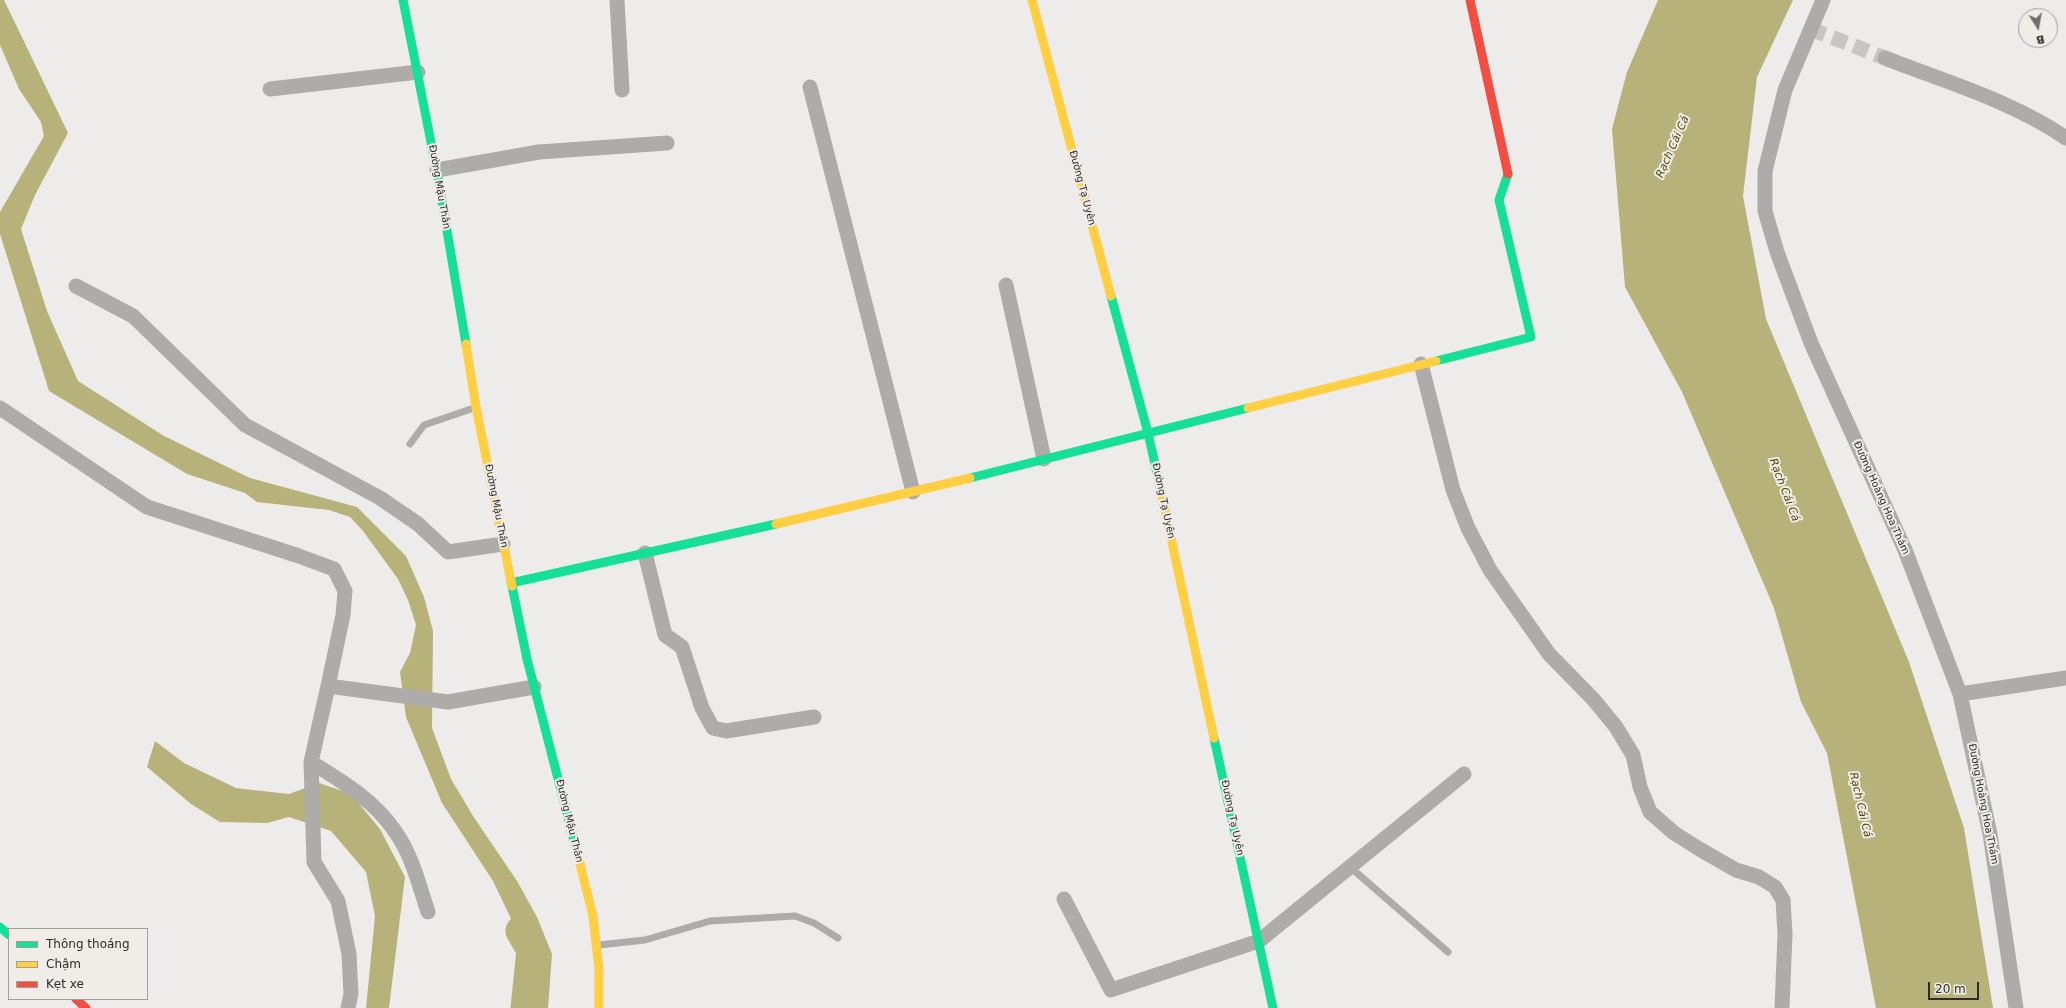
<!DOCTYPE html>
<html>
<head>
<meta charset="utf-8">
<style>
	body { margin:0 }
	#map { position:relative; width:2066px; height:1008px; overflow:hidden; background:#eeecea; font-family:"DejaVu Sans",sans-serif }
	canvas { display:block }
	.legend { position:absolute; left:8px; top:928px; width:140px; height:72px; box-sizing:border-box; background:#f0ece8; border:1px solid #a29f9c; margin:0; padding:5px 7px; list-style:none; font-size:12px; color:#2d2c2a }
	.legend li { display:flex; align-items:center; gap:8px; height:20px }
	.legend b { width:20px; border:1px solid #a29f9c }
	.north { position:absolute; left:2018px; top:8px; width:40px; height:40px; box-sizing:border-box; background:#f0ece8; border:1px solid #a29f9c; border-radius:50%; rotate:169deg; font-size:11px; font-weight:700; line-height:16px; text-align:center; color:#2d2c2a }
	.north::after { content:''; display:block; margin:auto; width:14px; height:18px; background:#716f6d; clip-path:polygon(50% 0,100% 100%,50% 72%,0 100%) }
	.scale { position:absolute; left:1928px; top:982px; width:51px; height:18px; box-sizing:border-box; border:2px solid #2d2c2a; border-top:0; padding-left:5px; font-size:12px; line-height:14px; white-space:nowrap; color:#2d2c2a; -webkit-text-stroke:3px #f0ece8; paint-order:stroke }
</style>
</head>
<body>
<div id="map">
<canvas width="2066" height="1008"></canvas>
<ul class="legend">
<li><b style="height:5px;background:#16e098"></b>Thông thoáng</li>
<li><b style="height:5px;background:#ffcf43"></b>Chậm</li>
<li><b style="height:5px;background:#f24e42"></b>Kẹt xe</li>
</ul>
<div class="north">B</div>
<div class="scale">20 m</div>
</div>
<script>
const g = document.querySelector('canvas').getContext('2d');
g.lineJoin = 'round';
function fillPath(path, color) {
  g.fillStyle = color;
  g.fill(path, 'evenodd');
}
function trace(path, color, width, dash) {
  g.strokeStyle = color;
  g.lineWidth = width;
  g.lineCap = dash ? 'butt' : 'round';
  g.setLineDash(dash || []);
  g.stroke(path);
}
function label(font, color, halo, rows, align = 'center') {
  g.font = font + ' "DejaVu Sans",sans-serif';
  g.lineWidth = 4;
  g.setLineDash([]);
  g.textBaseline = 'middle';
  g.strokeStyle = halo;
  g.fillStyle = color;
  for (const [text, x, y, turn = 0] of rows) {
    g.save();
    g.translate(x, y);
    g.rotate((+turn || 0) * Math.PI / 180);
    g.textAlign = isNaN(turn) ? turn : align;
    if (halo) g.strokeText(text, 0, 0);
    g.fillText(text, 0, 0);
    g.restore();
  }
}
fillPath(new Path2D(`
	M 0,0 L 4,0 L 68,133 L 35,195 L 21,229 L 47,311 L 78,381 L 164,436 L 250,478 L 357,507 L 406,556 L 424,597 L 433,631 L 432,728 L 451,779 L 473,816 L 517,881 L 537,917 L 552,954 L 548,1008 L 525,1008 L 532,981 L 524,946 L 493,881 L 442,803 L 406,717 L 400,672 L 410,653 L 416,625 L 408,600 L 398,579 L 363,531 L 350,517 L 329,510 L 257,502 L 245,493 L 187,474 L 49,391 L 0,234 L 0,212 L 44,136 L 41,122 L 19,89 L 0,45 Z
	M 1658,0 L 1793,0 L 1757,77 L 1743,196 L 1766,319 L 1909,662 L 1964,828 L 1993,1008 L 1876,1008 L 1827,753 L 1801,702 L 1774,608 L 1682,392 L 1625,287 L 1612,129 L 1627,72 Z
	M 155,741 L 184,763 L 236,788 L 289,794 L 319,783 L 351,794 L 380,829 L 405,877 L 389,1008 L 366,1008 L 375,916 L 366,872 L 331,831 L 289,817 L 267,823 L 220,822 L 191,804 L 147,767 Z`), '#b6b27a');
trace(new Path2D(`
	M 521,931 L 532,950 L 526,1008`), '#b6b27a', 31);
trace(new Path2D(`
	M 1811,29 L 1885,58`), '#c7c6c4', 15, [15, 8]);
trace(new Path2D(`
	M 410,444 L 424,425 L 474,408
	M 1350,867 L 1448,952
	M 599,945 L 645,940 L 710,921 L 795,916 L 814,923 L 838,938`), '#adacab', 7);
trace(new Path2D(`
	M 617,0 L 622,90
	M 1823,0 L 1785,90 L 1765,171 L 1765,211 L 1777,252 L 1811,343 L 1905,550 L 1960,694 L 1990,834 L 2016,1008
	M 1885,58 C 1946,82 2012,101 2066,138
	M 810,87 L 913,492
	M 270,89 L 418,72
	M 437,170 L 539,152 L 667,143
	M 1006,285 L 1044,459
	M 76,286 L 133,316 L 245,425 L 380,498 L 418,524 L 448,552 L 503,544
	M 1421,364 L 1453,490 L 1468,528 L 1490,570 L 1549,654 L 1594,700 L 1616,727 L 1633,755 L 1640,787 L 1650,812 L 1674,833 L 1701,850 L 1736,870 L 1759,877 L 1775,887 L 1783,900 L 1785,934 L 1782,1008
	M 0,408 L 147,507 L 296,555 L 334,569 L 345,591 L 343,615 L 328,686
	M 645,553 L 665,635 L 682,647 L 702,708 L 713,728 L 726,731 L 814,717
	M 1960,694 L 2066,678
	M 311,762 C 341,781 374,800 394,830 C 412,854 419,885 428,912
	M 1064,899 L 1111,990 L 1259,941 L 1464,774
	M 348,1008 L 351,994 L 349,954 L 338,901 L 314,862 L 311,762 L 328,686 L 448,702 L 534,687`), '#adacab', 15);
trace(new Path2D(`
	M 403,0 L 439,183 L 466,344
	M 1111,296 L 1148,433 L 1161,491
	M 1436,361 L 1531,337 L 1499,200 L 1508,174
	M 970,478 L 1248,408
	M 511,583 L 776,524
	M 512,586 L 527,659 L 575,844
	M 1214,738 L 1273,1008
	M 0,927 L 9,935`), '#16e098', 9);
trace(new Path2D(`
	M 1032,0 L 1111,296
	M 466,344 L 476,407 L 512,586
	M 1248,408 L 1436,361
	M 1161,491 L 1214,738
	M 776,524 L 970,478
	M 575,844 L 593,916 L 599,969 L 599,1008`), '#ffcf43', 9);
trace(new Path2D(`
	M 1470,0 L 1508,174
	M 76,999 L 86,1008`), '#f24e42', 9);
label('10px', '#2d2c2a', '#f0ece8', [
	["Đường Mậu Thân",439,187,80],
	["Đường Tạ Uyên",1082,188,75],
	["Đường Hoàng Hoa Thám",1881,498,66],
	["Đường Tạ Uyên",1163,501,78],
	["Đường Mậu Thân",496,506,79],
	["Đường Hoàng Hoa Thám",1983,804,79],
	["Đường Tạ Uyên",1232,818,78],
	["Đường Mậu Thân",569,821,76]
]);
label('italic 11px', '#4d4909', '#f0ece8', [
	["Rạch Cái Cá",1673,147,-66],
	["Rạch Cái Cá",1784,490,69],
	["Rạch Cái Cá",1860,805,77]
]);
</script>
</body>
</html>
